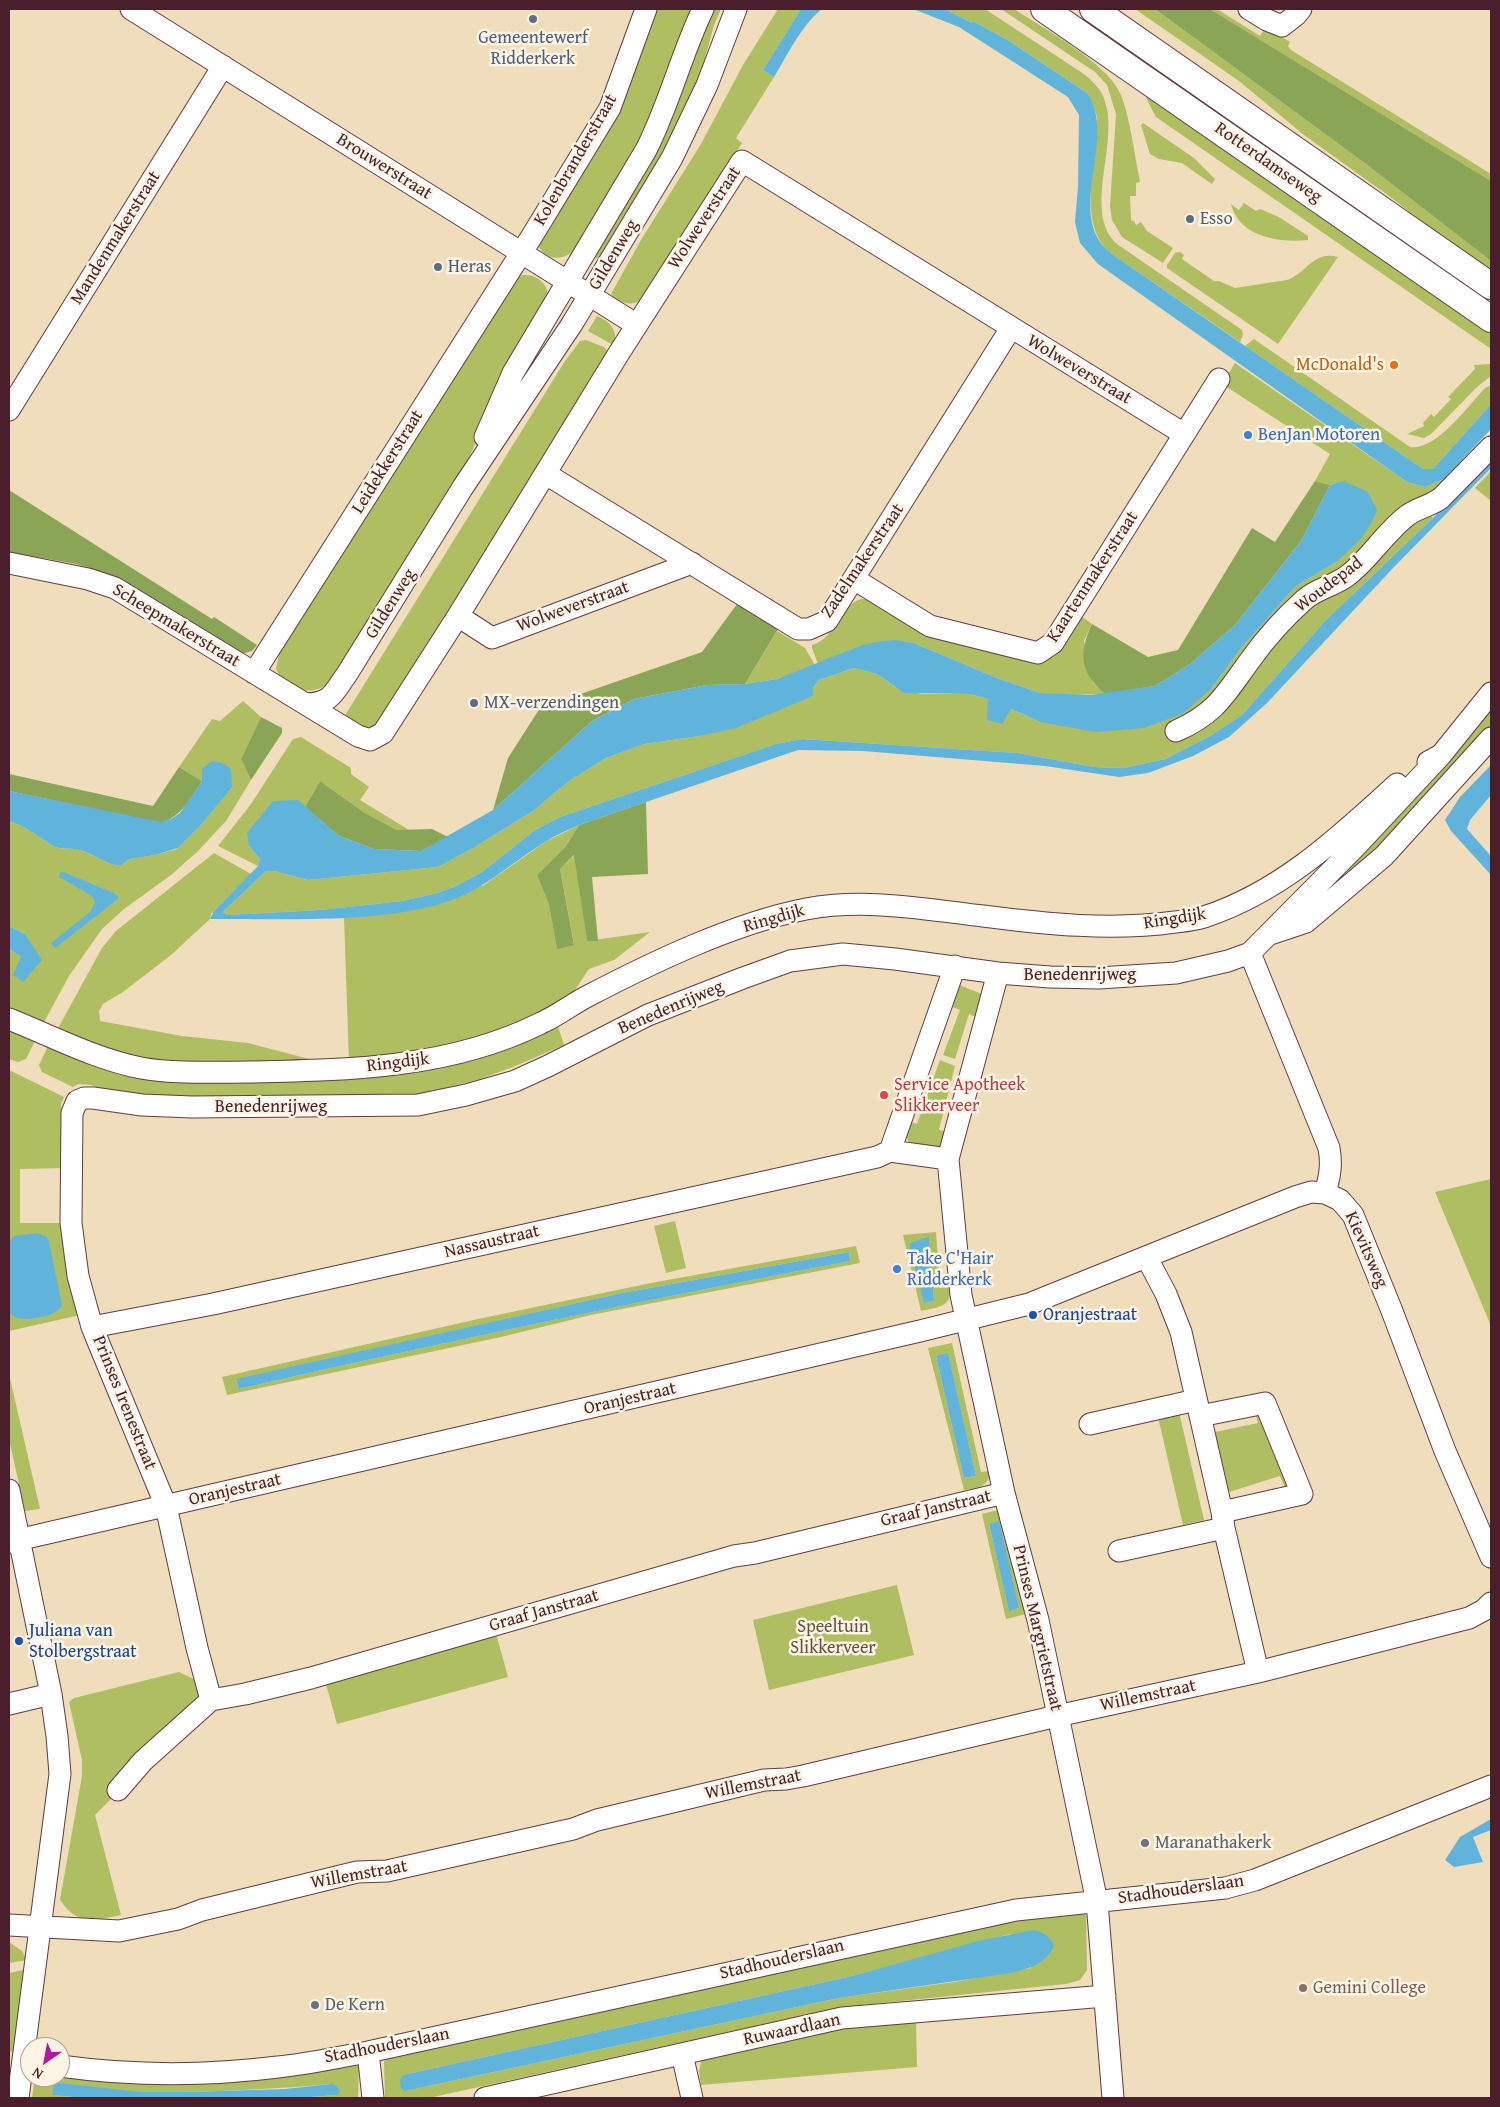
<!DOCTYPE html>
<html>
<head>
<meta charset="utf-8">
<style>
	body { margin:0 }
	#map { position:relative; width:1500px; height:2107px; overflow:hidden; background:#f0ddbc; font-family:"Gentium Book Plus",serif }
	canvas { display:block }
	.frame { position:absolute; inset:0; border:10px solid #4a1f2b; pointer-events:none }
	.north { position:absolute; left:20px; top:2037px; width:50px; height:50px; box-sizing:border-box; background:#fcf5e5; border:1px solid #b59f9b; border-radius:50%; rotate:213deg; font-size:14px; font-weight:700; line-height:20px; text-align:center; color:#4a1f2b }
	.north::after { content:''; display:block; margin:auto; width:18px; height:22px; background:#b5179e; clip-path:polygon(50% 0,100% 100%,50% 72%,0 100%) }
</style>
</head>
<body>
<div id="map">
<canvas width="1500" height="2107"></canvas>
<div class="frame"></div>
<div class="north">N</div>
</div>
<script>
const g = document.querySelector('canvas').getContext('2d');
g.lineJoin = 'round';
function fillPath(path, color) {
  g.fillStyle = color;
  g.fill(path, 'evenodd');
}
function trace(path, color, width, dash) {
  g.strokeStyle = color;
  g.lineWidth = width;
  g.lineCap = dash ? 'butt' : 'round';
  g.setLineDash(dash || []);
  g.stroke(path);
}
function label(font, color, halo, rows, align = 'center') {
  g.font = font + ' "Gentium Book Plus",serif';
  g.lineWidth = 5;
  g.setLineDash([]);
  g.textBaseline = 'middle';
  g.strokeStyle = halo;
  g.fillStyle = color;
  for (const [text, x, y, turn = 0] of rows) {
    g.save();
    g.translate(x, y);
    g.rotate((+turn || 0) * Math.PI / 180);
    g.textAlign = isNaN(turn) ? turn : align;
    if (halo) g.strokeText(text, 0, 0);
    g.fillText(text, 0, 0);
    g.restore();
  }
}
fillPath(new Path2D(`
	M 655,9 L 695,9 L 641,141 L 579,247 C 566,259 550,264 538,246 Z
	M 708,9 L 721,9 L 714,25 L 694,99 L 601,261 L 592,255 Z
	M 778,9 L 801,9 L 763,70 L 774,77 L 736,138 L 742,143 L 645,297 C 634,307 622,305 611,294 L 641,240 L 701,144 L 743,65 Z
	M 945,9 L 985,9 L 1084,74 C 1090,79 1098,86 1102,94 C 1124,137 1080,210 1117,244 L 1242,330 L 1243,335 L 1240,342 L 1112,254 C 1074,225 1099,158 1097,117 L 1093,104 L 1087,93 L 1009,41 L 973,21 L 972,23 Z
	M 1001,9 L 1014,9 C 1043,28 1107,63 1120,93 C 1129,113 1134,150 1138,171 L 1140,182 L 1136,183 L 1136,196 L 1130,196 L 1131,220 L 1134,221 L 1136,225 L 1141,222 L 1147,231 L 1173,248 L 1163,263 L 1122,237 L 1112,220 L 1110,206 L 1116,114 L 1107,85 L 1095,72 Z
	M 1135,9 L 1155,9 L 1366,164 L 1491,261 L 1491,275 L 1389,196 L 1304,135 L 1239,81 Z
	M 1210,9 L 1217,9 L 1260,36 L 1266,27 L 1290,42 L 1288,46 L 1291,50 L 1491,174 L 1491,181 Z
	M 1150,93 L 1491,330 L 1491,349 L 1156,117 L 1146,98 Z
	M 1143,123 L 1194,158 L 1215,179 L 1212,184 L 1182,163 L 1159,159 L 1150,154 L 1141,125 Z
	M 1244,203 L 1256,211 L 1260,209 L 1279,217 L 1308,236 L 1308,240 C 1279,243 1239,237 1231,204 L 1239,210 Z
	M 1180,252 L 1184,255 L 1182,259 L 1214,281 L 1219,281 L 1235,288 L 1287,280 C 1307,273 1313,250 1338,257 L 1278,344 L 1167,268 L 1167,265 L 1175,253 Z
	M 522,275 C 539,274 549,285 549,302 L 507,373 L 467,462 L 327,686 L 314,690 L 302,691 L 281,679 L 276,669 L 279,654 L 509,286 Z
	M 597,316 C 612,322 617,331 615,346 L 588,331 Z
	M 1254,339 L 1410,447 C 1436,451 1468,406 1485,388 L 1491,385 L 1491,404 L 1433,469 L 1423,469 L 1245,346 Z
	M 586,340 L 604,347 L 608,352 L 608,357 L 376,727 L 365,730 L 344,717 L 565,361 L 580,341 Z
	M 1235,363 L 1407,482 L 1425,487 L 1444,479 L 1443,490 L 1427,510 L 1433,518 L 1325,621 L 1242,715 L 1210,736 L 1165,759 L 1124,768 L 1094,767 L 1018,753 L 802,739 L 776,744 L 560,817 L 535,830 L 482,872 L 456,886 L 437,893 L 402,901 L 320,910 L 227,915 L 223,912 L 266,871 L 274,871 L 308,880 L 438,867 L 473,848 L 533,811 L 569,781 L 606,758 L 644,744 L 700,736 L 806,698 L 813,696 L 813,688 L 819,680 L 854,668 L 877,674 L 895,687 L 921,694 L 970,694 L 988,699 L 1040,722 L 1211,689 L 1241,648 L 1296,586 L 1336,562 L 1344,481 L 1330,485 L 1315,481 L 1330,454 L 1222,384 Z
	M 1491,364 L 1491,376 L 1478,386 L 1431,434 L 1424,438 L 1407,434 L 1424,426 L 1423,423 L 1431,414 L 1434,417 L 1451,399 L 1448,397 L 1475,369 L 1474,365 Z
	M 1491,471 L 1491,501 L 1475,488 Z
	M 861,599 L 867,599 L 1048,659 L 1060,651 L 1081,616 L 1092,624 L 1084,641 L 1093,683 L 1105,694 L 1066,695 L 1040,693 L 997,678 L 916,644 L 862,645 L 818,664 L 812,648 L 812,645 C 837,638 837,607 861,599 Z
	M 777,631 L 805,648 L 815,665 L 777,679 L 745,684 Z
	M 243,701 L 261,717 L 241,759 L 251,780 L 226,821 L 198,851 L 171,875 L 124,909 L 102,929 L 69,976 L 43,1024 L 9,1009 L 9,949 L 21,957 L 23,982 L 25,934 L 9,926 L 9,821 C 26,826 38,837 53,846 C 62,850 68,848 76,849 C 92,852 104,864 120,866 L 130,859 L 155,855 L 177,849 L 201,825 L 232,786 L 202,781 L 179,767 L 212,719 L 220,721 Z
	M 1491,706 L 1491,726 L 1376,853 L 1346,879 L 1306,902 Z
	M 301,737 L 351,768 L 351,774 L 369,787 L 360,800 L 409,830 L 397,830 L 365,813 L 320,781 L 305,807 L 298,801 L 249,846 L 260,859 L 258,866 L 218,846 L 251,804 L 293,739 Z
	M 579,825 L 566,846 L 537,875 L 549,905 L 557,948 L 574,944 L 560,869 L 575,855 L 587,941 L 650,932 L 614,960 L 589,969 L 568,1000 L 488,1041 L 349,1062 L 344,918 L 402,912 L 484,885 L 545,842 Z
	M 214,853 L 251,874 L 211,914 L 210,919 L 171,955 L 123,992 L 103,1004 L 99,1011 L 100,1021 L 182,1036 L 248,1043 L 332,1065 L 194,1063 L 142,1059 L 125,1056 L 57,1030 L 102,948 L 116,931 Z
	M 957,984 L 984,995 L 978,1018 L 969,1014 L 955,1059 L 943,1055 L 960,1010 L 950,1006 Z
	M 556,1020 L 564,1045 L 513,1067 L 477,1080 L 418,1095 L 175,1099 L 106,1091 L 91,1085 L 78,1084 L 73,1087 L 42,1072 L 39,1065 L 51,1040 L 91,1056 L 323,1076 Z
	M 9,1023 L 38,1035 L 26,1059 L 18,1062 L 9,1059 Z
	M 940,1060 L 955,1066 L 939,1130 L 949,1132 L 943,1143 L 937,1148 C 914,1146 903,1147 905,1120 L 917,1124 Z
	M 9,1070 L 64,1097 L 61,1104 L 65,1168 L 20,1169 L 20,1223 L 63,1223 L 80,1315 L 9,1331 Z
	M 1491,1179 L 1491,1326 L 1435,1192 Z
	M 675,1221 L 686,1268 L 666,1273 L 654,1226 Z
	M 936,1232 L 940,1288 L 951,1287 C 951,1308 938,1307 921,1311 L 903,1235 ZM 928,1238 L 929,1238 L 934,1300 L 909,1243 Z
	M 856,1246 L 860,1263 L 591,1315 L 501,1337 L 227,1395 L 222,1377 L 478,1319 L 651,1283 ZM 849,1252 L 850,1261 C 645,1300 442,1342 239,1389 L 236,1380 L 622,1293 Z
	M 952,1343 L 981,1472 L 990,1471 C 990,1487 977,1488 964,1490 L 928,1348 ZM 948,1354 L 976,1476 L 964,1478 L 936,1356 Z
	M 9,1374 L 40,1509 L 25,1511 L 9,1439 Z
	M 1262,1411 L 1292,1487 L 1285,1488 L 1280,1476 L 1229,1492 L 1215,1432 L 1258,1423 L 1255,1412 Z
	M 1179,1412 L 1204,1520 L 1183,1525 L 1158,1417 Z
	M 1002,1509 L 1026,1614 L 1006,1619 L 982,1514 ZM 989,1524 L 1019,1608 L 1009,1610 Z
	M 897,1585 L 914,1655 L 769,1690 L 753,1620 Z
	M 495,1630 L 508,1677 L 337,1724 L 324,1677 Z
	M 179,1672 L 194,1679 L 201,1693 L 137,1773 L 95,1815 L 121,1915 C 93,1921 78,1926 60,1900 L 82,1776 L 82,1760 L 69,1702 L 74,1698 Z
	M 1075,1910 L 1086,1915 L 1087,1970 L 1080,1980 L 1066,1984 L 862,2005 L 827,2010 L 429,2098 L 385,2098 L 384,2061 L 396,2054 L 894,1945 ZM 1010,1934 L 1031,1968 L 954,1982 L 839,1998 L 405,2091 L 412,2073 L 852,1976 Z
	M 9,1942 L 22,1951 L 27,1960 L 9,1963 Z
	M 28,1969 L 17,2053 L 9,2051 L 9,1973 Z
	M 916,2019 L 917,2067 L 701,2085 L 699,2071 L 702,2058 L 860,2025 Z
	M 352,2062 L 359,2064 L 358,2098 L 298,2098 L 337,2095 L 331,2084 C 239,2093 145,2092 52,2095 L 83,2098 L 32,2098 L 35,2077 L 60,2077 L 60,2072 Z`), '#afbe61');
fillPath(new Path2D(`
	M 1155,9 L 1210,9 L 1491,181 L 1491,261 L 1366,164 Z
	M 1315,481 L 1330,485 L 1301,541 L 1235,625 L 1190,664 L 1155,686 L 1105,694 C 1080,672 1078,654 1092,624 L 1148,657 L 1178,650 L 1252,528 L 1275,542 Z
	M 9,490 L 212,619 L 214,617 L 257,645 L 252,651 L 242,654 L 96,570 L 76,564 L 9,552 Z
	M 737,604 L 778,629 L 745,684 L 707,685 L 634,699 L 592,721 L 493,810 L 508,758 L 540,708 L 702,652 Z
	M 261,717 L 282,728 L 282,733 L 251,780 L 241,759 Z
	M 179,767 L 202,781 C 190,799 182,816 161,823 L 9,791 L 9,774 L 153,806 Z
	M 320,781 L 365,813 L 397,830 L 432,829 L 448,837 L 421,851 L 374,849 L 339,836 L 305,807 Z
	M 646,802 L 648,874 L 592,877 L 598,941 L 587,941 L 574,855 L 560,869 L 574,945 L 557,949 L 549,905 L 537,875 L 566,846 L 579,825 Z`), '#8ba557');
fillPath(new Path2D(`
	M 801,9 L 822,9 C 801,26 788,54 774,77 L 763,70 Z
	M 913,9 L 945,9 L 972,23 L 973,21 L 1009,41 L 1087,93 C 1119,138 1062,216 1112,254 L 1423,469 L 1433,469 L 1491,404 L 1491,429 L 1444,479 L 1425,487 L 1407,482 L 1098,264 L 1080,243 L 1075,222 L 1078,187 L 1079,115 L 1068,97 L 959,27 Z
	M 1491,458 L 1491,468 L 1394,567 L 1267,703 L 1229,737 L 1193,756 L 1148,773 L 1119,777 L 1045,766 L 863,751 L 798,750 L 579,825 C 568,830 556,835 545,842 C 514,861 487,887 452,900 C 382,925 284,918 210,919 L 214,911 L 258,866 L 260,859 L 249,846 L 247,833 L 273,801 L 298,800 L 339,836 L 374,849 L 421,851 L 493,810 L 592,721 L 634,699 L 707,685 L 745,684 L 777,679 L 862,645 L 882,641 L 896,640 L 916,644 L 997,678 L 1040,693 L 1090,695 L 1155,686 L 1190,664 L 1235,625 L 1301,541 L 1330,485 L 1343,481 L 1368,492 L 1377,510 L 1373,520 L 1360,540 L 1336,562 L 1296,586 L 1241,648 L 1211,689 L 1182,714 L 1144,728 L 1096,732 L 1040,722 L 1011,709 L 1002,724 L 987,720 L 988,699 L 970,694 L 904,693 L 877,674 L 854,668 L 819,680 L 813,688 L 813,696 L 736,728 L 700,736 L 644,744 L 606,758 L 569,781 L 533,811 L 473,848 L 438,867 L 308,880 L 274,871 L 266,871 L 223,912 L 227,915 L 320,910 L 402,901 L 437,893 L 456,886 L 482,872 L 535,830 L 560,817 L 776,744 L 802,739 L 1018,753 L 1094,767 L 1124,768 L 1165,759 L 1210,736 L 1242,715 L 1325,621 L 1433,518 Z
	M 212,761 L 222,763 L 231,769 L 232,787 L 201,825 L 178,848 L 155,855 L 130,859 L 120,866 C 104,864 92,852 76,849 C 68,848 62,850 53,846 C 38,837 26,826 9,821 L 9,791 L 161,822 L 171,819 L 180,813 L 202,781 L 202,769 Z
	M 1491,765 L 1491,795 L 1470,820 L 1467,829 L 1491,856 L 1491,875 L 1451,831 L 1445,820 L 1460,797 Z
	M 60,872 L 66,873 L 113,893 L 118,896 L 118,899 L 55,948 L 51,943 L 90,912 L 95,902 L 92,896 L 59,877 Z
	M 9,926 L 25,934 L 42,960 L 23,982 L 13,975 L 21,957 L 9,949 Z
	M 37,1233 L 47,1237 L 49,1242 L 62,1305 C 57,1316 35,1319 24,1319 C 18,1319 13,1316 9,1313 L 9,1243 L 14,1236 Z
	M 929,1237 L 934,1300 L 924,1303 L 909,1243 Z
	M 849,1252 L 850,1261 C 646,1300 442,1342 239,1389 L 236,1379 L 622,1293 Z
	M 948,1353 L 976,1476 L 964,1478 L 936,1356 Z
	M 999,1521 L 1019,1608 L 1009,1611 L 989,1524 Z
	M 1491,1819 L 1491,1830 L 1473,1837 L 1483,1862 L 1454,1867 L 1445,1860 L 1460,1837 Z
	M 1034,1930 C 1044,1933 1050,1935 1054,1946 C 1045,1965 1030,1968 1011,1973 L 839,1998 L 405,2091 L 401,2089 L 400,2080 L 402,2076 L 412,2073 L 852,1976 L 982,1940 Z
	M 60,2083 L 141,2092 L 187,2092 L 285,2089 L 331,2084 L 337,2086 L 340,2092 L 337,2095 L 298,2098 L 83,2098 L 52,2095 L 54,2085 Z`), '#60b4dc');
const minor = new Path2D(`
	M 131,9 L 637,325
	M 1249,9 L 1267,20 L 1282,26 L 1296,15 L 1301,9
	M 9,410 L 223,66
	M 485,437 L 513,373 L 646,150 C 669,105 681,55 703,9
	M 546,474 L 798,629 L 809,629 L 827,621 L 1011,328
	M 9,563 L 88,579 L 115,588 L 358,736 L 370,740 L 383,733 L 458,616 L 619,353 L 742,161 L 1184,434
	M 854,579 L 930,626 L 1038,653 L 1053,643 L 1219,379
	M 458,616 L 492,638 L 692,563
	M 254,673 L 532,236 L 610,108 L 646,9
	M 306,704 C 332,703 333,693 347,674 L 463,487 L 572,324 L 672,158 L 707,85 L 736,9
	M 1176,731 C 1217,713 1225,694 1251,659 C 1266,638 1285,617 1304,600 C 1317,588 1332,587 1347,576 C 1370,559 1384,533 1408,515 C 1419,507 1431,506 1441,498 L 1491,447
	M 1428,762 L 1441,755 L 1491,693
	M 1270,934 L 1306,922 L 1384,856 L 1491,738
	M 1250,953 L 1329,1148 C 1332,1165 1330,1176 1325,1193
	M 998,973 L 948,1159 L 961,1295 L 1004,1493 L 1038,1620 L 1097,1902 L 1113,2098
	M 9,1019 C 52,1036 95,1059 141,1068 C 173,1074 218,1072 252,1072 C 351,1070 451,1068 541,1023 C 557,1016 571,1005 586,997 C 651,963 734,923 806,909 C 864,898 925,909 983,916 C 1046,924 1111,931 1175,922 C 1184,921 1195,920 1204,917 C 1281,892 1339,837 1397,784
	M 948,1159 L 890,1151 L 955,966
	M 1147,1258 L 1166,1294 L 1181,1332 L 1222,1512 L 1224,1528 L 1258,1672
	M 92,1327 L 213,1304 L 877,1157 L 890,1151
	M 1200,1416 L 1265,1403 L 1302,1494 L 1222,1512
	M 1090,1424 L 1196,1400
	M 9,1490 L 51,1694 L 57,1736 L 60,1774 L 18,2098
	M 9,1542 L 920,1331 L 1029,1304 L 1295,1197 L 1311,1192 L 1325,1193 L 1340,1200 L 1353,1215 L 1392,1311 L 1445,1451 L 1491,1557
	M 1119,1551 L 1224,1528
	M 211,1700 L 197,1648 L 166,1506 L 92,1327 L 78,1276 L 71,1223 L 72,1113 L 77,1101 L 84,1098 L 93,1098 L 142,1105 L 192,1107 L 418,1105 L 466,1095 L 515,1081 L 548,1066 L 648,1015 L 743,978 L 790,961 L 843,954 L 895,959 L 998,973 L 1050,977 L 1099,978 L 1176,973 L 1228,961 L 1250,953 L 1358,844 L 1441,755
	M 9,1704 L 51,1694
	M 118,1790 L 143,1761 L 211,1700 L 245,1694 L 311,1678 L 734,1556 L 755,1553 L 1004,1493
	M 9,1925 L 119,1931 L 178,1919 L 202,1910 L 357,1872 L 387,1871 L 573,1829 L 597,1820 L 764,1780 L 786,1779 L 803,1776 L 1057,1716 L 1258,1672 L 1469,1618 L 1484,1610 L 1491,1603
	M 368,2052 L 373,2098
	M 682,2054 L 692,2098
	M 60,2066 C 132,2076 206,2076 278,2067 C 308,2064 338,2057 368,2052 L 1016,1910 L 1225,1888 L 1255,1880 L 1491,1786
	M 485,2098 L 842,2018 L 1105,1996`);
const major = new Path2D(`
	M 1044,9 L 1491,319
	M 1093,9 L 1491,286`);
trace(minor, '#633c41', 23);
trace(major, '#633c41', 28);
trace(minor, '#fff', 21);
trace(major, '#fff', 26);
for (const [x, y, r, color] of [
	[533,19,5,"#5c6f8a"],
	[1190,219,5,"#5c6f8a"],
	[438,267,5,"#5c6f8a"],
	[1394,365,5,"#e8710a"],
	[1248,435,5,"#3f7fe0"],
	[474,703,5,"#5c6f8a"],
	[884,1095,5,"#e0444e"],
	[897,1269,5,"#3f7fe0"],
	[1033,1315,5,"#1a4fb4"],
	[19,1641,5,"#1a4fb4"],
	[1145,1843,5,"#6b7280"],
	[1303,1988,5,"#8d6e63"],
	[315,2005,5,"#6b7280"]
]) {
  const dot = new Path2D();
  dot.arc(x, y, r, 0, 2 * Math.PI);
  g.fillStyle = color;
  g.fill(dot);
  trace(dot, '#fcf5e5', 2);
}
label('18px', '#4e5e75', '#fcf5e5', [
	["Gemeentewerf",533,38,"center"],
	["Ridderkerk",533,59,"center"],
	["Esso",1200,219],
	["Heras",448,267],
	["MX-verzendingen",484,703]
], 'left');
label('18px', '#4a1f2b', '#fcf5e5', [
	["Kolenbranderstraat",576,160,-60],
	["Rotterdamseweg",1268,163,35],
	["Brouwerstraat",384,167,32],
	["Wolweverstraat",705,218,-57],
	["Mandenmakerstraat",116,238,-58],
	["Gildenweg",614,255,-59],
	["Wolweverstraat",1079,370,31],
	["Leidekkerstraat",388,462,-58],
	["Zadelmakerstraat",863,561,-56],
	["Kaartenmakerstraat",1093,577,-57],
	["Woudepad",1329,585,-37],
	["Gildenweg",391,604,-58],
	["Wolweverstraat",573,607,-20],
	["Scheepmakerstraat",176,626,31],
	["Ringdijk",774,919,-16],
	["Ringdijk",1175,919,-9],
	["Benedenrijweg",1080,975],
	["Benedenrijweg",671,1008,-23],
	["Ringdijk",398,1063,-7],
	["Benedenrijweg",271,1107],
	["Nassaustraat",492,1242,-13],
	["Kievitsweg",1366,1250,66],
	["Oranjestraat",630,1399,-13],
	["Prinses Irenestraat",124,1403,68],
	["Oranjestraat",235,1490,-13],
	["Graaf Janstraat",936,1509,-13],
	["Graaf Janstraat",544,1611,-16],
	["Prinses Margrietstraat",1037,1628,77],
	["Willemstraat",1148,1696,-12],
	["Willemstraat",753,1785,-11],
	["Willemstraat",359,1875,-10],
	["Stadhouderslaan",1181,1890,-8],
	["Stadhouderslaan",782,1960,-13],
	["Ruwaardlaan",792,2030,-12],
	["Stadhouderslaan",387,2046,-11]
]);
label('18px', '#c56008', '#fcf5e5', [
	["McDonald's",1384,365]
], 'right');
label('18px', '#366cbe', '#fcf5e5', [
	["BenJan Motoren",1258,435],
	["Take C'Hair",907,1259],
	["Ridderkerk",907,1280]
], 'left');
label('18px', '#be3a42', '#fcf5e5', [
	["Service Apotheek",894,1085],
	["Slikkerveer",894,1106]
], 'left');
label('18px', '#164399', '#fcf5e5', [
	["Oranjestraat",1043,1315],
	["Juliana van",29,1631],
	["Stolbergstraat",29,1652]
], 'left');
label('18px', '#684f3b', '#fcf5e5', [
	["Speeltuin",833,1627],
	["Slikkerveer",833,1648]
]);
label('18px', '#5b616d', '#fcf5e5', [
	["Maranathakerk",1155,1843],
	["De Kern",325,2005]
], 'left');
label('18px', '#785e54', '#fcf5e5', [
	["Gemini College",1313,1988]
], 'left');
</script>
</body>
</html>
